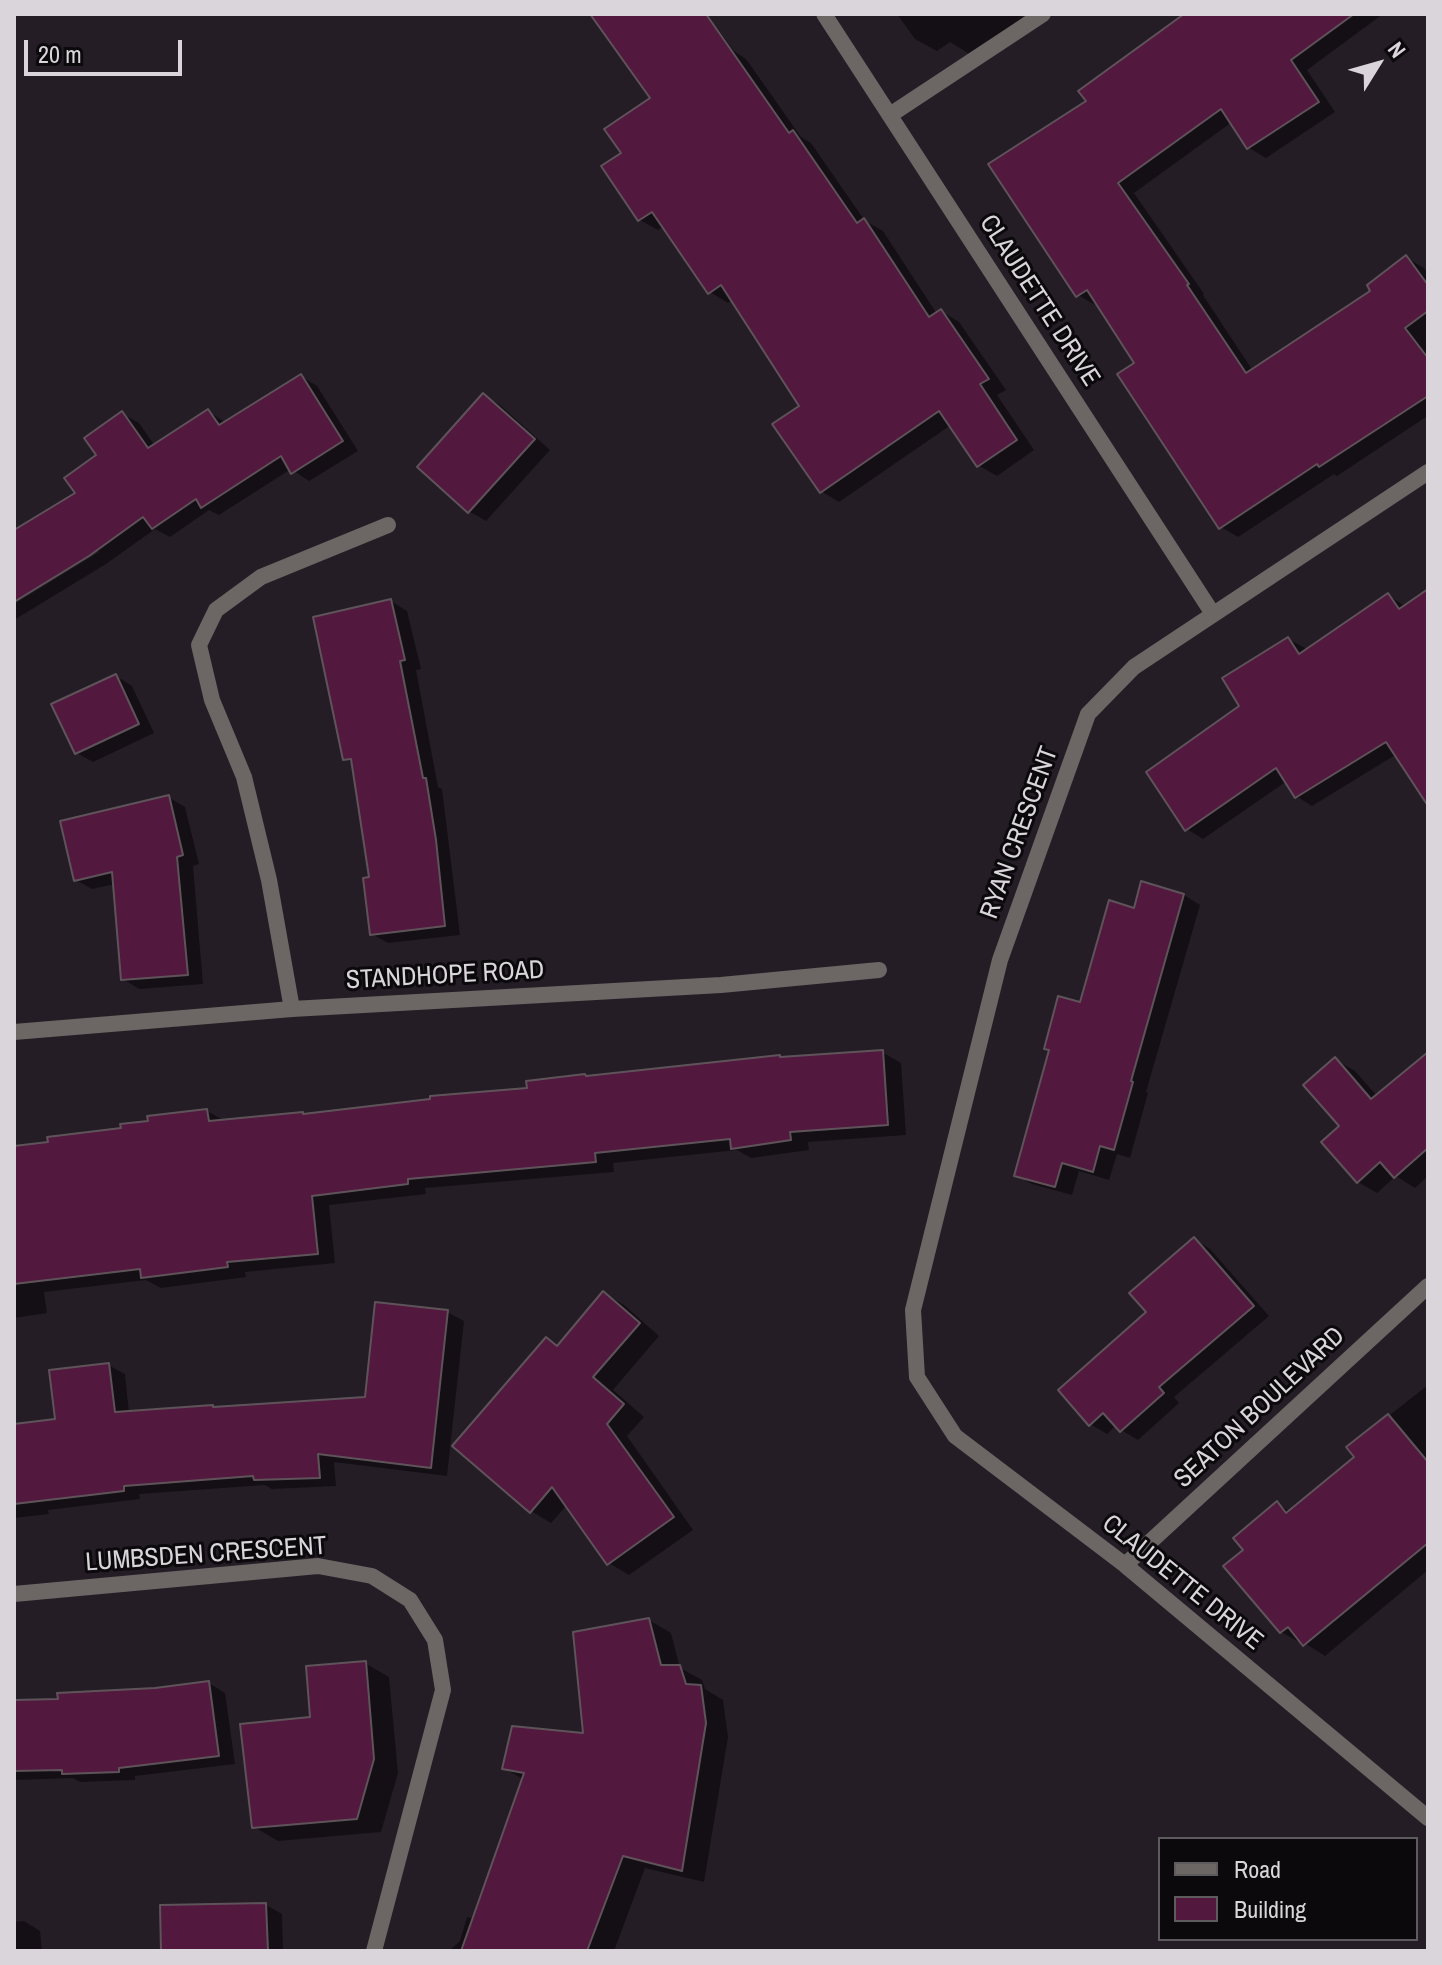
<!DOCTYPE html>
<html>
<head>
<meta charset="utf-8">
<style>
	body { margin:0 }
	#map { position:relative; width:1442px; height:1965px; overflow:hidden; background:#241d26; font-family:"Archivo Narrow",sans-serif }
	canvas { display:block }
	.frame { position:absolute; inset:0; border:16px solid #dad5db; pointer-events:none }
	.legend { position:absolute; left:1158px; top:1837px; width:260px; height:104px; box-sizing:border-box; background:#0b090c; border:2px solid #5e5b5f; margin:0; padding:10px 14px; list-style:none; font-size:24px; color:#dad5db }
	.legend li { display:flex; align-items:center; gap:16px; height:40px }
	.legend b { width:40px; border:2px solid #5e5b5f }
	.north { position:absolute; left:1338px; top:24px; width:80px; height:80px; -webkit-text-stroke:6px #0b090c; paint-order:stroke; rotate:53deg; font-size:22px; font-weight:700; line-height:32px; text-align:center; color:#dad5db }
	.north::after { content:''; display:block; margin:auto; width:28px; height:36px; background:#dad5db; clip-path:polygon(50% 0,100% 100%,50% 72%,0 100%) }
	.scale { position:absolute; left:24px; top:40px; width:158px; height:36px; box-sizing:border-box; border:4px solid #dad5db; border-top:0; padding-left:10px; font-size:24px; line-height:28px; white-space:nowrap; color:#dad5db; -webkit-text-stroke:6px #0b090c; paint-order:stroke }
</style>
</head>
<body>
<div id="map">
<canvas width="1442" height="1965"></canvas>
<div class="frame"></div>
<ul class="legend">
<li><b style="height:10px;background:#6c6764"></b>Road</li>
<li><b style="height:22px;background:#52183e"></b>Building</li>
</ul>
<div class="north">N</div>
<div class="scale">20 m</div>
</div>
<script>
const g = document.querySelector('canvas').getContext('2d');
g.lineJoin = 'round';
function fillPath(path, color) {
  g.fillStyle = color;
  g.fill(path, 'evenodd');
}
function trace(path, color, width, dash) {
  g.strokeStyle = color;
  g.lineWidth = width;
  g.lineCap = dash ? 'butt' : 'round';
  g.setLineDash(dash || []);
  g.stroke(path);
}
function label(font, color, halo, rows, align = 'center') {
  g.font = font + ' "Archivo Narrow",sans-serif';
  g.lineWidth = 6;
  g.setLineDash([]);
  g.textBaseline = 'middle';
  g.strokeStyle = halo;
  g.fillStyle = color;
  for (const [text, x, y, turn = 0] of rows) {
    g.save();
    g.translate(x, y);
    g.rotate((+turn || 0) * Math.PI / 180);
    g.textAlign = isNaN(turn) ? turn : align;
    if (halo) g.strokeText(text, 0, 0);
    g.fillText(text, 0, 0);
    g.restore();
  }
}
fillPath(new Path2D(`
	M 592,14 L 707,14 L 734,51 L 746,59 L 801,137 L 811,143 L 865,221 L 883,231 L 937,314 L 941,311 L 959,322 L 1006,390 L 997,395 L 1034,450 L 997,476 L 978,465 L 951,425 L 839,502 L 821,491 L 802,406 L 733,299 L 728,303 L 710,292 L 664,226 L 658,230 L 640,220 L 604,167 L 623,153 L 653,99 Z
	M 897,14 L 1021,14 L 1023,17 L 971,55 L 950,42 L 937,51 L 915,39 Z
	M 1188,14 L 1383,14 L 1307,70 L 1335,112 L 1266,158 L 1249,148 L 1232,122 L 1134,193 L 1204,294 L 1203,295 L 1253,371 L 1373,291 L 1407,258 L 1424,268 L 1428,274 L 1428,418 L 1426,417 L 1337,476 L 1334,474 L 1238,537 L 1221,527 L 1137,364 L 1098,303 L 1095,305 L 1078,295 L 1088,101 Z
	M 301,376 L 317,386 L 358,451 L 309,481 L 291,469 L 219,515 L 209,510 L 170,537 L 155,529 L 106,564 L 14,620 L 14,604 L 99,552 L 97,549 L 14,599 L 14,533 L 78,494 L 123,414 L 139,423 L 155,446 L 208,411 L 226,423 Z
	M 484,396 L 500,405 L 550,450 L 486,521 L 470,512 L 420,467 Z
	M 1428,591 L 1428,802 L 1397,754 L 1312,806 L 1296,796 L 1287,781 L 1203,839 L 1187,829 L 1242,707 L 1288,639 L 1305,648 L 1307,652 L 1388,595 L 1406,607 Z
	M 391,601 L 407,611 L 421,669 L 416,670 L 438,787 L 442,789 L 460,935 L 388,943 L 372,934 L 372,879 L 353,763 L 345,759 Z
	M 116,676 L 132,686 L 154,733 L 93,762 L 77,753 Z
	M 168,797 L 185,807 L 199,864 L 193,866 L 203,984 L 139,989 L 123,979 L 115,884 L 92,889 L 76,880 Z
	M 1142,884 L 1184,895 L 1200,905 L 1146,1092 L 1148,1093 L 1130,1158 L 1117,1154 L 1109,1180 L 1079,1171 L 1072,1195 L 1032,1184 L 1016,1175 L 1082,1004 L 1135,910 Z
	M 882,1052 L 901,1063 L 906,1135 L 808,1142 L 809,1150 L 751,1158 L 737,1150 L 613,1163 L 614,1172 L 425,1188 L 426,1194 L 329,1205 L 335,1263 L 245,1272 L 246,1277 L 161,1288 L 146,1280 L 44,1292 L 47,1313 L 14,1318 L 14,1148 L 123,1130 L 207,1111 L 225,1121 L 305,1116 L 529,1089 L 589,1078 L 783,1059 Z
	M 1428,1055 L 1428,1176 L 1415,1188 L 1396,1176 L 1377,1193 L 1358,1182 L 1342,1126 L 1336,1060 L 1355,1071 L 1377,1096 Z
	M 1194,1239 L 1210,1249 L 1269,1316 L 1174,1397 L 1179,1403 L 1138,1440 L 1121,1430 L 1116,1425 L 1107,1434 L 1090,1424 L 1148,1312 Z
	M 603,1293 L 624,1305 L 659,1336 L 613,1390 L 644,1417 L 627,1436 L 693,1530 L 629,1575 L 609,1563 L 567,1505 L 551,1523 L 531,1511 L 547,1339 L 559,1346 Z
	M 447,1312 L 464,1321 L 447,1476 L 334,1462 L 336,1486 L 272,1489 L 265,1485 L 139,1494 L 140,1499 L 48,1510 L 49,1514 L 14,1518 L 14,1426 L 57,1421 L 108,1365 L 125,1374 L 129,1413 L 367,1399 Z
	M 1428,1385 L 1428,1570 L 1325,1656 L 1303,1642 L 1301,1643 L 1281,1632 L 1246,1551 L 1277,1504 L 1291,1512 L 1357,1457 L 1349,1447 Z
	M 649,1620 L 671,1633 L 680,1668 L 702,1680 L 705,1689 L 723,1700 L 728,1737 L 704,1882 L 645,1868 L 614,1951 L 449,1951 L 460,1941 L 467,1917 L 475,1919 L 524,1780 L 504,1768 L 585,1735 Z
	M 365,1663 L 389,1677 L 398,1773 L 381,1832 L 278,1841 L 254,1827 L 312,1719 Z
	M 209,1683 L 225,1693 L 235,1764 L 135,1776 L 135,1780 L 80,1782 L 73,1778 L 14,1780 L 14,1702 L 60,1701 Z
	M 266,1905 L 282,1914 L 283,1951 L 163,1951 Z
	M 24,1921 L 40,1931 L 42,1951 L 14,1951 L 14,1922 Z`), '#0007');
const building = new Path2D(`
	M 590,14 L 706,14 L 789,133 L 793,130 L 857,223 L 864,218 L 929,317 L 941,309 L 989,379 L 980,384 L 1017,440 L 977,467 L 939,411 L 820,493 L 772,424 L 799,406 L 721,285 L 708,294 L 652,212 L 638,221 L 601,166 L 621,153 L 604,129 L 650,98 Z
	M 1184,14 L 1354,14 L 1291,60 L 1319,102 L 1247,149 L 1221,109 L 1118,183 L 1189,284 L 1187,285 L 1246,373 L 1370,291 L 1367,285 L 1406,255 L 1428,285 L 1428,311 L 1405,328 L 1428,358 L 1428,396 L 1319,467 L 1317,464 L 1219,529 L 1117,374 L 1134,363 L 1087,290 L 1076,297 L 988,164 L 1086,101 L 1078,91 Z
	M 301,374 L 343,441 L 291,474 L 281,456 L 201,508 L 196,499 L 152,529 L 143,517 L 89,556 L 14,602 L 14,530 L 75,493 L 64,478 L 96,455 L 84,438 L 122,411 L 148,448 L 208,409 L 219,425 Z
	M 483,393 L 535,439 L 468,513 L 417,467 Z
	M 1428,589 L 1428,806 L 1386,742 L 1295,798 L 1276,768 L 1185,831 L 1146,772 L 1239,706 L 1222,678 L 1288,637 L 1299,654 L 1388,593 L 1399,609 Z
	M 391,599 L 405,660 L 400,661 L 423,778 L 426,778 L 436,840 L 445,926 L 370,935 L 363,878 L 369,877 L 351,759 L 343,760 L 313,617 Z
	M 116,674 L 139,724 L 75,754 L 51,704 Z
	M 169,795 L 183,855 L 177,857 L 188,975 L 121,980 L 112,872 L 74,881 L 60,821 Z
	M 1141,881 L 1184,894 L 1131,1081 L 1133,1082 L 1114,1150 L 1100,1146 L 1093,1172 L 1062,1163 L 1055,1187 L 1014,1176 L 1049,1050 L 1044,1049 L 1058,996 L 1080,1002 L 1109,900 L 1134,908 Z
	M 883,1050 L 888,1125 L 790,1132 L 791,1140 L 731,1149 L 730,1139 L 595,1153 L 596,1162 L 408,1179 L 408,1184 L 312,1196 L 318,1254 L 227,1262 L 228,1267 L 141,1278 L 140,1269 L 14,1284 L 14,1146 L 48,1142 L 47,1137 L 121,1128 L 120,1124 L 148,1121 L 147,1116 L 207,1109 L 209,1121 L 303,1112 L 303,1114 L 430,1099 L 430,1096 L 527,1088 L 526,1081 L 585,1074 L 586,1076 L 780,1055 L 780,1057 Z
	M 1428,1052 L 1428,1148 L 1394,1178 L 1380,1162 L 1357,1183 L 1321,1142 L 1339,1126 L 1303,1085 L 1335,1057 L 1371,1099 Z
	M 1194,1237 L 1254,1306 L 1159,1387 L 1164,1393 L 1120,1432 L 1103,1413 L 1089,1426 L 1058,1390 L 1146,1312 L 1129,1293 Z
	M 603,1291 L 640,1323 L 593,1377 L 624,1404 L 607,1424 L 674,1517 L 607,1565 L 552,1487 L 530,1513 L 452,1446 L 546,1337 L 557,1346 Z
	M 375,1302 L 448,1310 L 431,1468 L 318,1454 L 320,1478 L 254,1480 L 253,1476 L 124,1486 L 124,1491 L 14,1504 L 14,1424 L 55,1419 L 49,1370 L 109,1363 L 115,1412 L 213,1405 L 213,1407 L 365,1397 Z
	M 1388,1414 L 1428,1462 L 1428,1543 L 1303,1646 L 1288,1627 L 1280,1633 L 1223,1566 L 1243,1550 L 1233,1538 L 1277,1501 L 1286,1513 L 1354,1457 L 1346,1447 Z
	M 649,1618 L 661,1665 L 680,1665 L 686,1684 L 701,1685 L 706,1723 L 682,1871 L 623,1856 L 587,1951 L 461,1951 L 524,1773 L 502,1769 L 512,1726 L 583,1733 L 573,1632 Z
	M 366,1661 L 374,1759 L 357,1819 L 252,1828 L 240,1724 L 310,1717 L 306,1666 Z
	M 209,1681 L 219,1756 L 119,1768 L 119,1772 L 62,1774 L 62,1770 L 14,1771 L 14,1700 L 58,1699 L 57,1693 L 155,1688 Z
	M 266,1903 L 268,1951 L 161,1951 L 160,1905 Z`);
fillPath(building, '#52183e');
trace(building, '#5f535a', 2);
trace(new Path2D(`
	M 824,14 L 1213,614
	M 890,115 L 1043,14
	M 1428,472 L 1134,667 L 1088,714 L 1000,960 L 913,1310 L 917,1377 L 955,1436 L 1125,1565 L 1428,1818
	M 292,1009 L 269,880 L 244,777 L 212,700 L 199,645 L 216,610 L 261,577 L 388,525
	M 14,1032 L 292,1009 L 721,985 L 879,970
	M 1125,1565 L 1428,1286
	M 14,1594 L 318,1566 L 372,1576 L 410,1600 L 435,1640 L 443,1690 L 374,1951`), '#6c6764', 16);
label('26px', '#dad5db', '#0b090c', [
	["CLAUDETTE DRIVE",1039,301,57],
	["RYAN CRESCENT",1020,833,-70],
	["STANDHOPE ROAD",445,976,-3],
	["SEATON BOULEVARD",1260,1408,-43],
	["LUMBSDEN CRESCENT",206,1555,-4],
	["CLAUDETTE DRIVE",1182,1583,39]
]);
</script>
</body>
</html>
